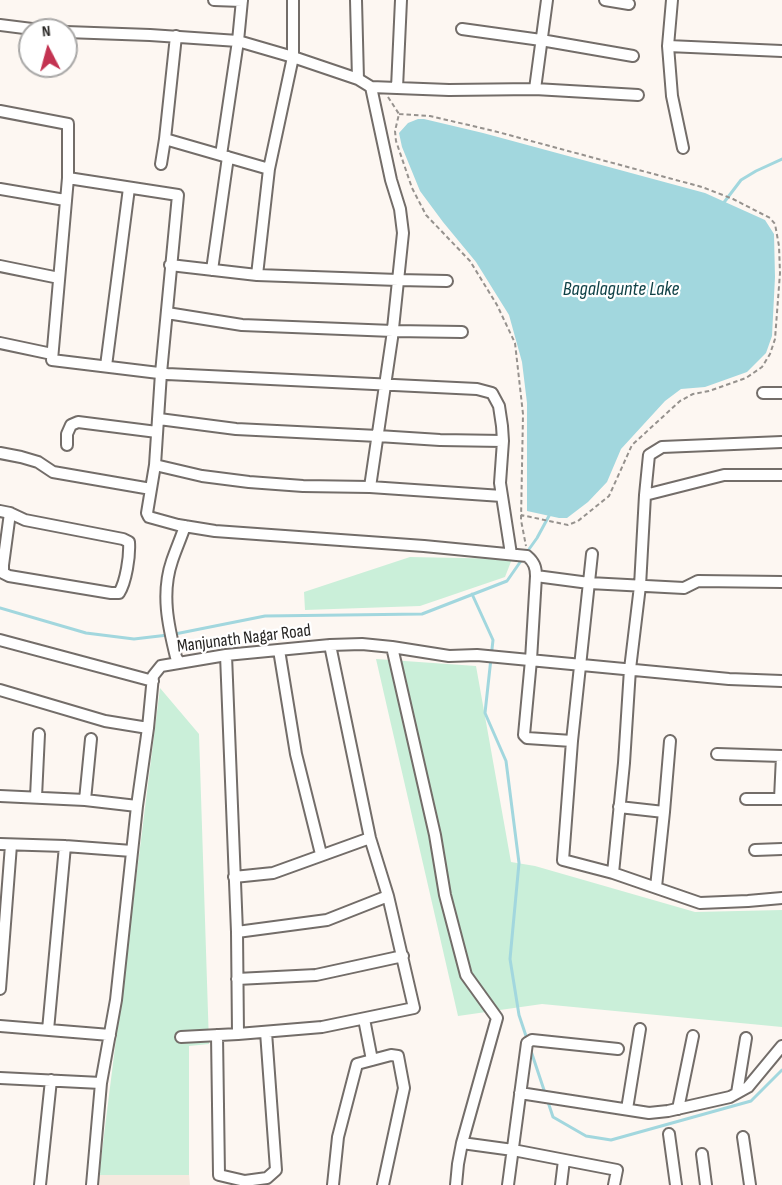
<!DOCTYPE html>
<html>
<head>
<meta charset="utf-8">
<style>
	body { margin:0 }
	#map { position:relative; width:782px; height:1185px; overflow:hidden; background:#fdf7f2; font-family:"Sofia Sans Condensed",sans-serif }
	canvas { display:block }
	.north { position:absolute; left:18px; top:18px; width:60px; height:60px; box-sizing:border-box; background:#fff; border:2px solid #a9a8a7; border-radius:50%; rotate:354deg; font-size:16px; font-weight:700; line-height:24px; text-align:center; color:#272523 }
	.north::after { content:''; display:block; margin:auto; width:21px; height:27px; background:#c33351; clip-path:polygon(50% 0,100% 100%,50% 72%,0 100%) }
</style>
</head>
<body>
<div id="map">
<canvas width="782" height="1185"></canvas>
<div class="north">N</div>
</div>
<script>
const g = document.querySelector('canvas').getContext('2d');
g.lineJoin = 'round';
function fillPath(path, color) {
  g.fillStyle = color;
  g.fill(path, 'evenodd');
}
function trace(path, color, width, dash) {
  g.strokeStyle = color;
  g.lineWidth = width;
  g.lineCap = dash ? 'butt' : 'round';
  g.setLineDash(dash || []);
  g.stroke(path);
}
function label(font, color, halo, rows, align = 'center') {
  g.font = font + ' "Sofia Sans Condensed",sans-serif';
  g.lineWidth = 4.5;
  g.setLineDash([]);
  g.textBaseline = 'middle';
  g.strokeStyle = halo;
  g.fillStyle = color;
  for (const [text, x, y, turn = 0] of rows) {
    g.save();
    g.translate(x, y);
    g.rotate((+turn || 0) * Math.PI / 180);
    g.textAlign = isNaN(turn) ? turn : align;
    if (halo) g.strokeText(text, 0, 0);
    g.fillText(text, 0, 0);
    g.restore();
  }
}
fillPath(new Path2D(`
	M 99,1175 L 189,1175 L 190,1185 L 99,1185 Z`), '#f6e9df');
fillPath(new Path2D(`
	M 410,557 L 512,559 L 505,577 L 420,606 L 305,610 L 304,592 Z
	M 376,659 L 476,666 L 511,862 L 535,866 L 695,912 L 782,910 L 782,1027 L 542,1004 L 458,1016 Z
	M 160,688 L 199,734 L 209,1044 L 189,1046 L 189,1175 L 99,1175 Z`), '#caefd9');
fillPath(new Path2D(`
	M 418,119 L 424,119 L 483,133 L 705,193 L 765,220 L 774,234 L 775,277 L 772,336 L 766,353 L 747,372 L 705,387 L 681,389 L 665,401 L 621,449 L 607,482 L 588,502 L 567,518 L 559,518 L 527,511 L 527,403 L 522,362 L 509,315 L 476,262 L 443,222 L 420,191 L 402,147 L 399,133 L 408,123 Z`), '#a2d7de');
trace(new Path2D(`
	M 722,205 L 741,180 L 756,171 L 782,159
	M 527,552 L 537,538 L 550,514
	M 472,594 L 493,640 L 485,713 L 506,761 L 519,863 L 510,959 L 519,1015 L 527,1039
	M 0,608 L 86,633 L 134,639 L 168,635
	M 175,634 L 265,616 L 422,614 L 507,581 L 523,558
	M 530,1048 L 545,1093
	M 547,1099 L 553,1117 L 586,1136 L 611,1140 L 751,1101 L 782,1070`), '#a2d7de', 3);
const street = new Path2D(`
	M 214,0 L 242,1
	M 356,0 L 358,79
	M 605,0 L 629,4
	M 672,0 L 668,46 L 672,96 L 683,148
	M 0,25 L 40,30
	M 462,29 L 541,40 L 633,56
	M 66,32 L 150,35 L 238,41 L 293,57 L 358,79 L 371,87 L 449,90 L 535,89 L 638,95
	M 176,36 L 165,139 L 269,169
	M 668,46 L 782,51
	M 397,88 L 401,0
	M 535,89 L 547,0
	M 0,111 L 68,124 L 68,178 L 52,360 L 167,374 L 477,389 L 492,393 L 499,406 L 502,426 L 503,441 L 500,483 L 511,554
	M 221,155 L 238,41 L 242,0
	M 161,164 L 165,139
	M 68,178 L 178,195 L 161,373 L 155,465 L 147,513 L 149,517 L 178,525 L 215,531 L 424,546 L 527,556 C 534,562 536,567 536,576 L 531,660 L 524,735 L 527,738 L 572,741
	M 0,189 L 65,200
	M 170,265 L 257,275 L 398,280 L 447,281
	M 0,266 L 59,278
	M 212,270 L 228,157
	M 257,275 L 269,169 L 293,57 L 293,0
	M 167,313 L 242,325 L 393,331 L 462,332
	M 0,343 L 52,354
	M 106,366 L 129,188
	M 763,393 L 782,393
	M 159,419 L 236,429 L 378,436 L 440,440 L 503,441
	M 67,445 L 67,434 L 71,425 L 78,422 L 157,432
	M 0,453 L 21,457 L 38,462 L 53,472 L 151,489
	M 155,465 L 202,476 L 249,482 L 303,486 L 370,487 L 502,496
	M 370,487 L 392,338 L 403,233 L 400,209 L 391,180 L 371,87
	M 645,495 L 724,475 L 782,475
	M 0,511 L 10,513 L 25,520 L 123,539 L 129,542 C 130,556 126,582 119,593 L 111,593 L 9,576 L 3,573 L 3,565 L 10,513
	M 592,554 L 572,741 L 563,860 L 613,873 L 700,903 L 748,901 L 782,898
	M 536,576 L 589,583 L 684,588 L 698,581 L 782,582
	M 0,640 L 153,681
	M 392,647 L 435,835 L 445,895 L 466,975 L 497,1018 L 462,1143 L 458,1164 L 456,1185
	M 279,650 L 296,754 L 321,854
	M 226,655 L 237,932 L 238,1034
	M 179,662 L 176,657 C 168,625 161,593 172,561 C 176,549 181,538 185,526
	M 0,690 L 105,721 L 148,728
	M 717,754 L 782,756
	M 0,796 L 85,800 L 137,806
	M 36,797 L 39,734
	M 746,799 L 782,799
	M 780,799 L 782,756
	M 85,800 L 91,739
	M 619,807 L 664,812
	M 0,844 L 65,846 L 132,851
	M 755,850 L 782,849
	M 613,873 L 624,763 L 630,669 L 640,586 L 645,495 L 649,455 L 662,447 L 782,442
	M 234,877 L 273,873 L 370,838
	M 656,887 L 664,812 L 670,741
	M 237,932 L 327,920 L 388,896
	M 237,979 L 316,975 L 403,956
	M 0,989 L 11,845
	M 364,1019 L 372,1060
	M 0,1026 L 110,1035
	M 48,1030 L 65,846
	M 217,1035 L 219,1175 L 245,1181
	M 181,1037 L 238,1034 L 322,1027 L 414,1008 L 388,896 L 370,838 L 330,645
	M 0,1078 L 101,1083
	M 520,1093 L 649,1113 L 668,1111 L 730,1097 L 748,1087 L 782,1046
	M 737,1093 L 746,1038
	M 627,1109 L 640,1029
	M 678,1109 L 693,1036
	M 669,1134 L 676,1185
	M 743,1137 L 750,1185
	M 462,1143 L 513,1150 L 617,1170 L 614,1185
	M 702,1154 L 706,1185
	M 40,1185 L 51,1080
	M 92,1185 L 101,1083 L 116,1000 L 137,806 L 148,728 L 153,676 L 161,666 L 226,655 L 330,645 L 362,644 L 392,647 L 449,656 L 477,655 L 729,679 L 782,681
	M 245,1185 L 245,1181 L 267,1178 L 276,1170 L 266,1032
	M 333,1185 L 338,1137 L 357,1064 L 391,1055 L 398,1056 L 404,1088 L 383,1185
	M 508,1185 L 527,1043 L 532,1040 L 618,1049
	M 561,1185 L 564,1160`);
trace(street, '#736d69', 14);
trace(new Path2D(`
	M 388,97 L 399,114 L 395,131 L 396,141 L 412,188 L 426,215 L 470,261 L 497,305 L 515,343 L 523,414 L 521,520 L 526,546
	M 399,114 L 430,116 L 494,131 L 702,187 L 733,199 L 770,218 L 775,224 L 779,246 L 780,273 L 775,339 L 770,354 L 762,367 L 746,378 L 709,391 L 693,394 L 680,401 L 632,445 L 609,496 L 578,521 L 568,525 L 521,515`), '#96928e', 2, [4.5, 3]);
trace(street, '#fff', 10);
label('18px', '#272523', '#fff', [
	["Manjunath Nagar Road",244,639,-7]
]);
label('italic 20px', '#0f4146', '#fff', [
	["Bagalagunte Lake",621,290]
]);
</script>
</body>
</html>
